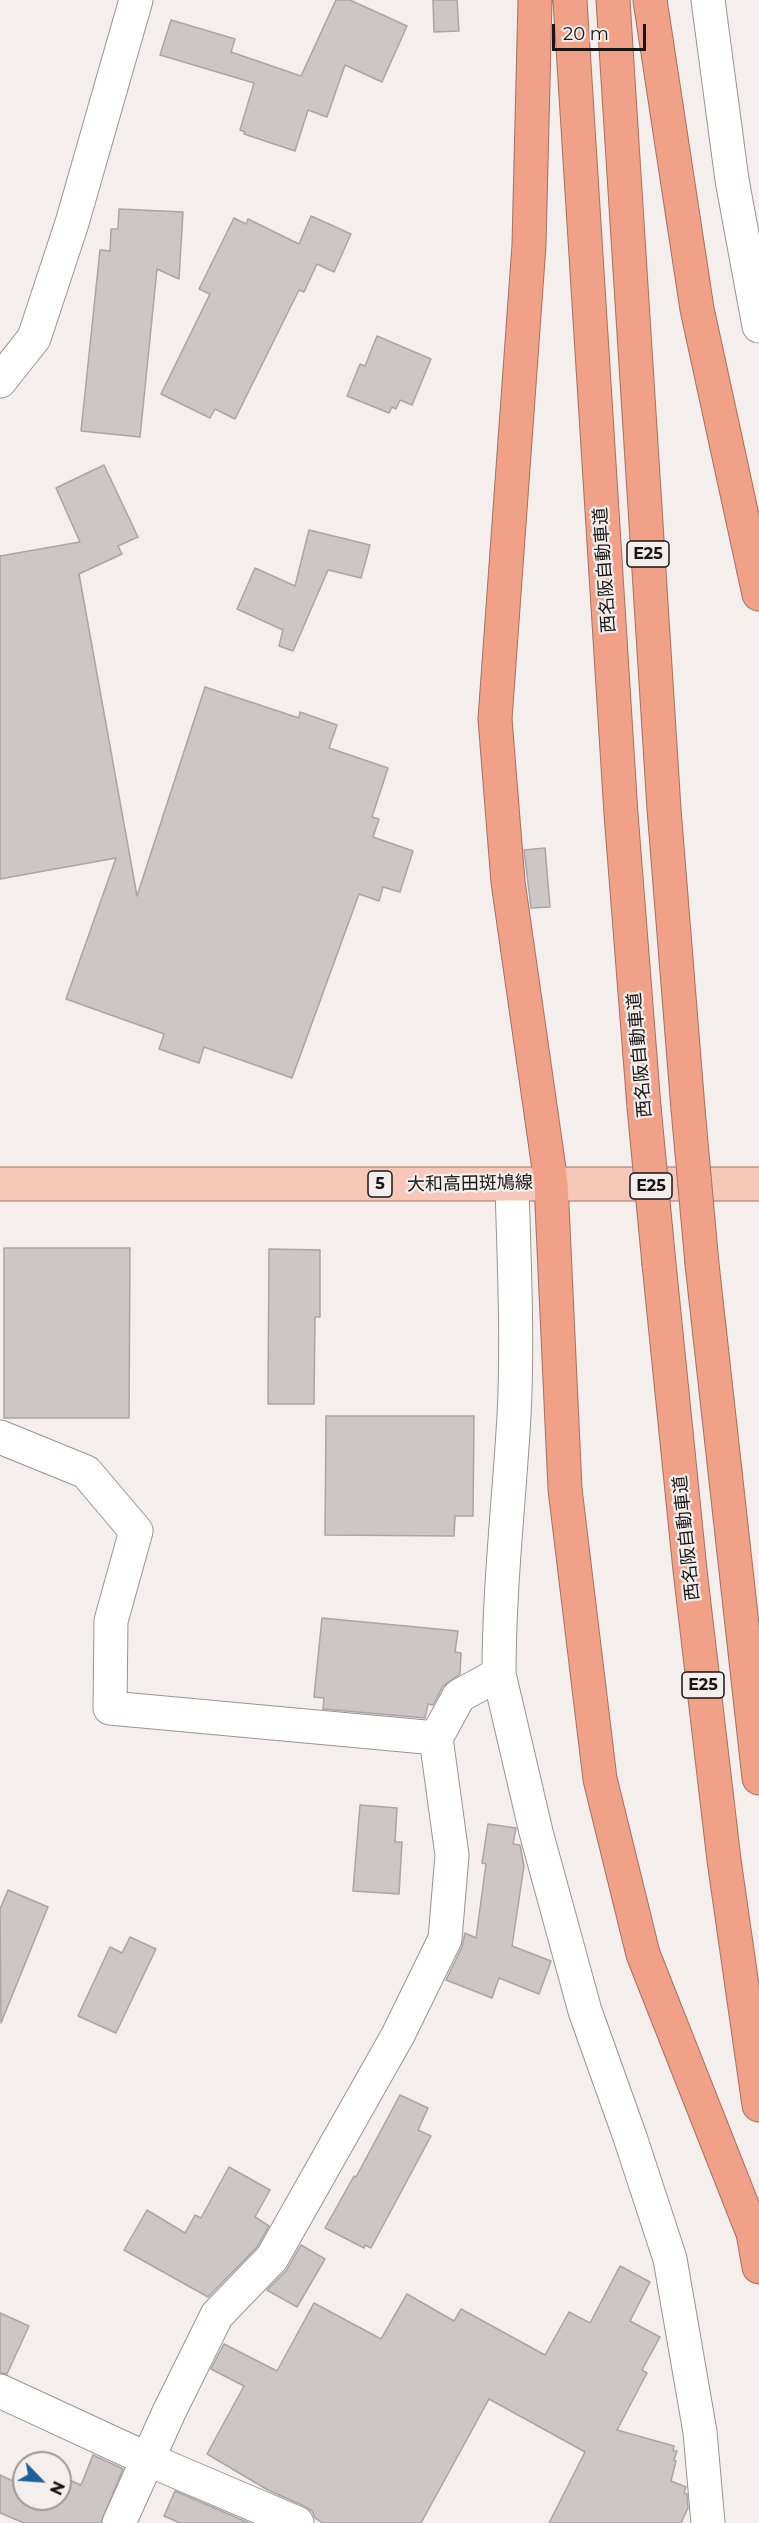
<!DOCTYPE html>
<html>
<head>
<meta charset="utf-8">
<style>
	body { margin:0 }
	#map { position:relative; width:759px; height:2523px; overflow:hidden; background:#f4eeed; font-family:Montserrat,sans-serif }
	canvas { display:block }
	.north { position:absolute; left:12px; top:2451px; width:60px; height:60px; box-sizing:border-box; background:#f4eeed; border:2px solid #9c9897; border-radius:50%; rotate:115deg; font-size:16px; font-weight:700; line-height:24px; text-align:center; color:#181616 }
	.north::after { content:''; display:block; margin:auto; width:21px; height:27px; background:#216096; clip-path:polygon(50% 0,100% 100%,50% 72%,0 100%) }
	.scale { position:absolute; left:552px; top:24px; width:94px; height:27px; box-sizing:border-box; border:3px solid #181616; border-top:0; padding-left:8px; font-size:18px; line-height:21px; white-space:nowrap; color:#181616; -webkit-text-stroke:4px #f4eeed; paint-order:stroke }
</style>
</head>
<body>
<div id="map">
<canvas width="759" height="2523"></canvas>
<div class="north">N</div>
<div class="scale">20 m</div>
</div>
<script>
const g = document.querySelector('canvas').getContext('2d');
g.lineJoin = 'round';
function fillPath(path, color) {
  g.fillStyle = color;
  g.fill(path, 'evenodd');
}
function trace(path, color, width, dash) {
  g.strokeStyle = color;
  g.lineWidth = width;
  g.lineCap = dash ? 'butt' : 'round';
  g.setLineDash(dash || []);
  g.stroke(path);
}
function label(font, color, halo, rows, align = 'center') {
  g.font = font + ' Montserrat,"Noto Sans JP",sans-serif';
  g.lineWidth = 4.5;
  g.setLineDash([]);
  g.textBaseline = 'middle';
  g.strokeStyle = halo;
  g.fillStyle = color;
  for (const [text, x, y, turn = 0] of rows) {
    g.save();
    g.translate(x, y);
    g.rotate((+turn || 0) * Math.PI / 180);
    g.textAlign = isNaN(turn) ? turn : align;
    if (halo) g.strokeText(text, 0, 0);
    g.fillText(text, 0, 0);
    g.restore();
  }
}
const building = new Path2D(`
	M 336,0 L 350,0 L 407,26 L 382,82 L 345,65 L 327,117 L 308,110 L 295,151 L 244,134 L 245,132 L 240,130 L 254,83 L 160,55 L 171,20 L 235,39 L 231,52 L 301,76 Z
	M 433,0 L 457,0 L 459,31 L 434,32 Z
	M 119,209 L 183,212 L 179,279 L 157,269 L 140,437 L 81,431 L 100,250 L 110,251 L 111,229 L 118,229 Z
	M 311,216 L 351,234 L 334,272 L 317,264 L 304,292 L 299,290 L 235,419 L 215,409 L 210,418 L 161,394 L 210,294 L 199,289 L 234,218 L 246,224 L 248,219 L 299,244 Z
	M 377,336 L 431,359 L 412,405 L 400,400 L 396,409 L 392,407 L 389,413 L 347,396 L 360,364 L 365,366 Z
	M 104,465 L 138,537 L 118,546 L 122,554 L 79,574 L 137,896 L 205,687 L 299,718 L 300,712 L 337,725 L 329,748 L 388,768 L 372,817 L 379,819 L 373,837 L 413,851 L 400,892 L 383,887 L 379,901 L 359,894 L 292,1078 L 204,1047 L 199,1063 L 159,1049 L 164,1034 L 66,999 L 116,858 L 0,879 L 0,556 L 80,542 L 56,488 Z
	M 309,530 L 370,545 L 361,578 L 328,570 L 293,651 L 279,646 L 283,630 L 237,609 L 255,568 L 295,586 Z
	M 545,848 L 550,907 L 531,908 L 524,850 Z
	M 4,1248 L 130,1248 L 129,1418 L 4,1418 Z
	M 269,1249 L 320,1250 L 320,1317 L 315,1317 L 314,1404 L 268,1404 Z
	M 326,1416 L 474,1416 L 473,1516 L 455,1516 L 454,1536 L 325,1535 Z
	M 322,1618 L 458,1631 L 455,1652 L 461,1653 L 460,1674 L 443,1686 L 433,1705 L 428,1704 L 425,1718 L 323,1709 L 324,1698 L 314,1697 Z
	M 360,1805 L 397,1808 L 395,1842 L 402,1842 L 399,1894 L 353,1891 Z
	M 488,1824 L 516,1828 L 513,1844 L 520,1845 L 524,1866 L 512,1946 L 551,1961 L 539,1994 L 499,1978 L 492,1998 L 446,1980 L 462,1947 L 465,1933 L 476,1938 L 486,1864 L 482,1863 Z
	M 8,1890 L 48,1907 L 1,2023 L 0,1909 Z
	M 130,1937 L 156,1949 L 116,2033 L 78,2016 L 110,1947 L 122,1953 Z
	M 400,2095 L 428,2108 L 418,2130 L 431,2136 L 371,2248 L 365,2245 L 364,2248 L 325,2228 L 354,2176 L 356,2177 Z
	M 229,2167 L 270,2190 L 255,2217 L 269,2226 L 257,2247 L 208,2297 L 124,2250 L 147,2210 L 185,2233 L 195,2215 L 201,2218 Z
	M 301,2245 L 325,2259 L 297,2307 L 267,2290 L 286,2271 Z
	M 620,2266 L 650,2282 L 630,2321 L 660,2337 L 642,2370 L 647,2373 L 617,2430 L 674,2446 L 673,2451 L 677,2451 L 674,2460 L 676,2461 L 671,2481 L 686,2487 L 684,2493 L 687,2494 L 688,2508 L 681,2523 L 549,2523 L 585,2452 L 489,2399 L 421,2523 L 323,2523 L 315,2518 L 312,2511 L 304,2506 L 268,2490 L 207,2454 L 244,2386 L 211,2369 L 224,2344 L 277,2371 L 314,2303 L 381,2339 L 407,2294 L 454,2321 L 461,2309 L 545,2355 L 569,2312 L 590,2323 Z
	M 0,2313 L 29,2326 L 7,2374 L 0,2373 Z
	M 93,2455 L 123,2469 L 101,2523 L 24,2523 L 0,2513 L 0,2475 L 24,2486 L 24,2499 L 54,2499 L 60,2501 L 60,2476 L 81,2485 Z
	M 175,2491 L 249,2523 L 180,2523 L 164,2516 Z`);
fillPath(building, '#ccc6c4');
trace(building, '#aaa4a3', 1.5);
const street = new Path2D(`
	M 708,0 L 732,180 L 759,326
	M 0,381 L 34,338 L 72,223 L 136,0
	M 0,1437 L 86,1472 L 136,1531 L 111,1621 L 110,1708 L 436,1738
	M 499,1674 L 536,1832 L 585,2011 L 630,2137 L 670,2259 L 700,2432 L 708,2523
	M 119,2523 L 169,2412 L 217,2315 L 272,2258 L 398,2035 L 445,1939 L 452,1855 L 436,1738 L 459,1696 L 499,1674 C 499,1588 509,1502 514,1416 C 518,1339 514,1261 512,1185`);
const secondary = new Path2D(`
	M 0,2391 L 147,2459 L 297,2523`);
const primary = new Path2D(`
	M 0,1184 L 759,1184`);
const highway = new Path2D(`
	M 535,0 L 529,245 L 495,719 L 508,882 L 551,1183 L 565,1489 L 600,1779 L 643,1954 L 753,2233 L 759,2267
	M 570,0 L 621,814 L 644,1107
	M 613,0 L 664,809 L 688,1109
	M 650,0 L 697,309 L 759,594
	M 659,1264 L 690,1570 L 724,1860 L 759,2105
	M 702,1264 L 759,1778`);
trace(street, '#999492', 35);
trace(secondary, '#999492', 35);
trace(primary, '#a57060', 35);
trace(highway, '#a57060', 35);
trace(street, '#fff', 33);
trace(secondary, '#fff', 33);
trace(primary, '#f7c7b8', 33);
trace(highway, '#f1a188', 33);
const highwayBridge = new Path2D(`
	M 644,1107 L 659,1264
	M 688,1109 L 702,1264`);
trace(highwayBridge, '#a57060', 35, []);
trace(highwayBridge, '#f1a188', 33);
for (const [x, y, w] of [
	[648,554,42],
	[380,1184,24],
	[651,1186,42],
	[703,1685,42]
]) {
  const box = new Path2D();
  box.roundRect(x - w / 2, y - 13, w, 26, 4.5);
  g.fillStyle = '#f4eeed';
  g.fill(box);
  trace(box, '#181616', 1.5);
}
label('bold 16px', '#181616', null, [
	["E25",648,554],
	["5",380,1184],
	["E25",651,1186],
	["E25",703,1685]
]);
label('18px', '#181616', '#f4eeed', [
	["西名阪自動車道",605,570,-94],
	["西名阪自動車道",640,1055,-95],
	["大和高田斑鳩線",470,1184,-1],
	["西名阪自動車道",687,1538,-96]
]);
</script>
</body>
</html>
